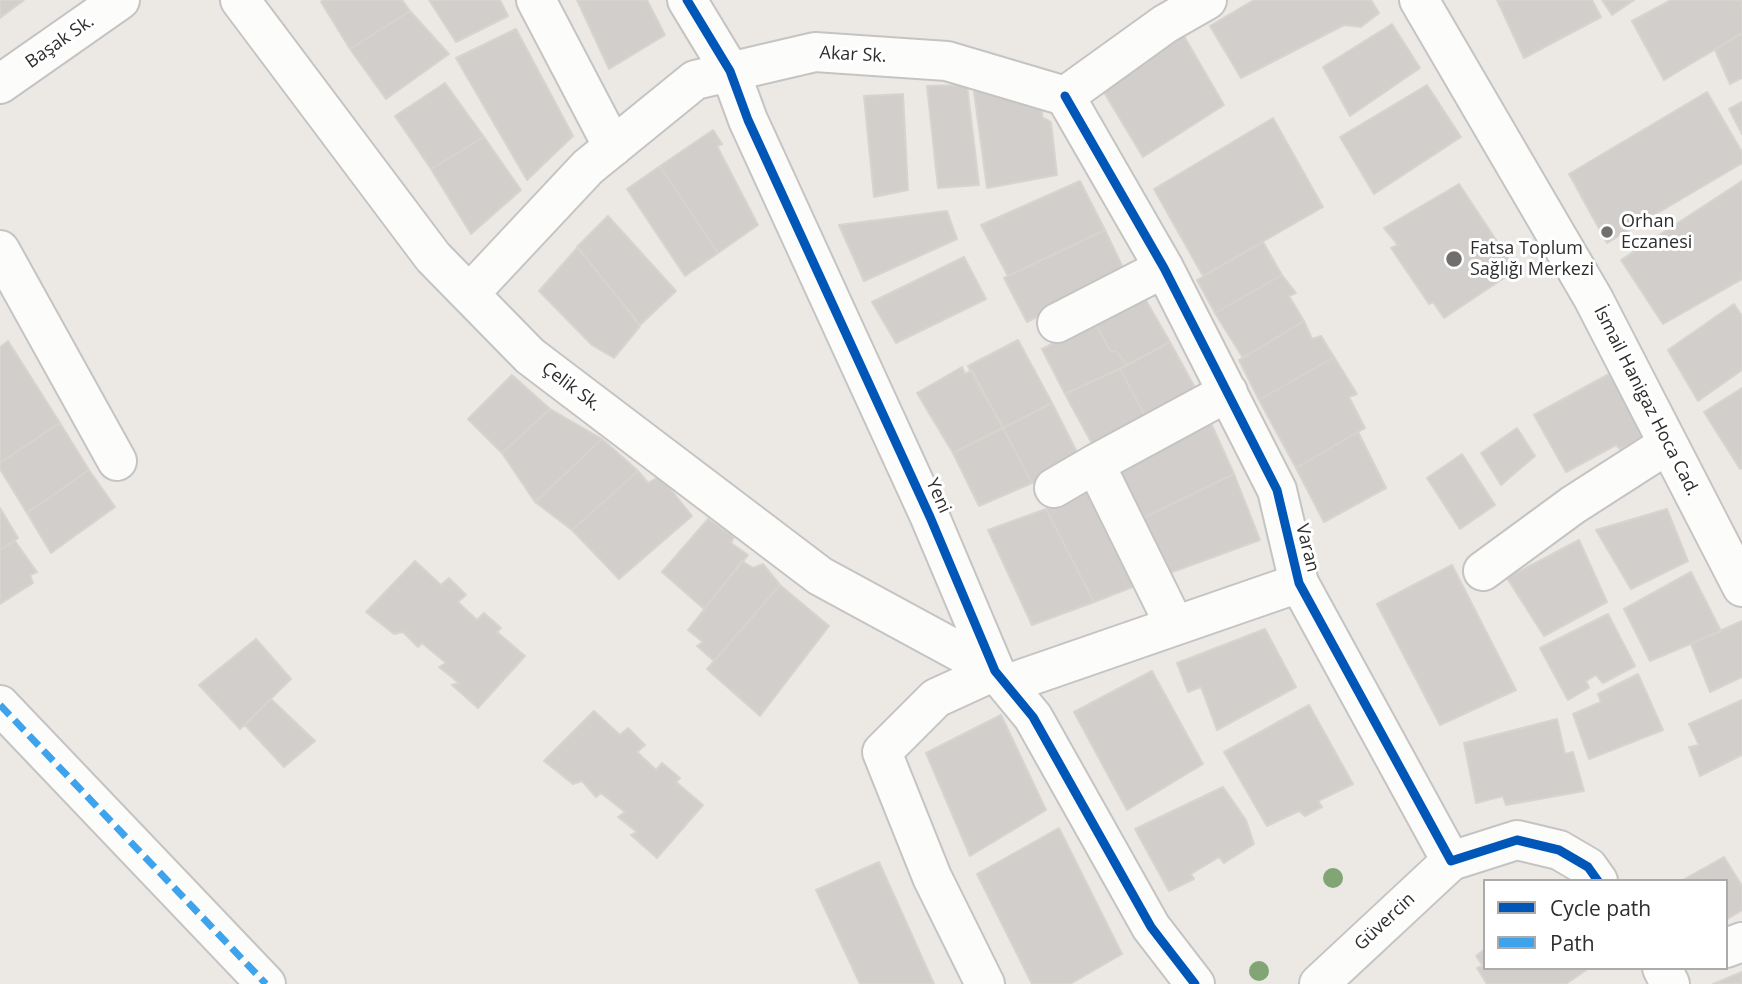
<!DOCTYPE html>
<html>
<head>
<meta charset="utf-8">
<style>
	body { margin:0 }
	#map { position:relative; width:1742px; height:984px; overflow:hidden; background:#ece8e4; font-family:"Open Sans",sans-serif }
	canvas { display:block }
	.legend { position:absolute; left:1483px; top:879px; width:245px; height:91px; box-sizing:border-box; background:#fff; border:2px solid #ababab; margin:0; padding:9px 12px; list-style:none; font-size:21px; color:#2e2e2e }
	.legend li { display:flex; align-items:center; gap:14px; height:35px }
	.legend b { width:35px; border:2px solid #ababab }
</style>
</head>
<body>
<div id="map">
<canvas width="1742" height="984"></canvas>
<ul class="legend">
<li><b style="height:9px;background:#0057b8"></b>Cycle path</li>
<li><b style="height:9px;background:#3ea3eb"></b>Path</li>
</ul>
</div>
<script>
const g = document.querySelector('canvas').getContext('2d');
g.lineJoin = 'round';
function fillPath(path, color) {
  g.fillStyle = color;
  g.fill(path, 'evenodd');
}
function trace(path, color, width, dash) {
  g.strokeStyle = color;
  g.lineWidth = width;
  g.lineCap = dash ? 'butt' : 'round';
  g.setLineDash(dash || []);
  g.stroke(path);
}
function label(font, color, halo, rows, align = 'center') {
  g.font = font + ' "Open Sans",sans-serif';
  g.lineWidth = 6;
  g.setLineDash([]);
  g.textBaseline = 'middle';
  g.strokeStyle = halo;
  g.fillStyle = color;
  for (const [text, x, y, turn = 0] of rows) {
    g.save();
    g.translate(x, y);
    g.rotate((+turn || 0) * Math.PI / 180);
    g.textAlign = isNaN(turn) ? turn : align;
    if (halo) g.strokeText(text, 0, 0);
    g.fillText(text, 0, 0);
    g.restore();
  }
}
const building = new Path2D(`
	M 0,0 L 24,0 L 0,18 Z
	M 323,0 L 402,0 L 410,11 L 350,49 L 321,2 Z
	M 429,0 L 500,0 L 508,16 L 456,42 Z
	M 577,0 L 647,0 L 665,35 L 609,69 Z
	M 1254,0 L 1371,0 L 1379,13 L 1361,27 L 1344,25 L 1241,78 L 1210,26 Z
	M 1497,0 L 1592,0 L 1601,17 L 1524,58 Z
	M 1602,0 L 1634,0 L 1612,15 Z
	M 1671,0 L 1742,0 L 1742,33 L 1664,80 L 1632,21 Z
	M 410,11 L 449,54 L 386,99 L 350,49 Z
	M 1392,24 L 1420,68 L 1350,116 L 1323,67 Z
	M 516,29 L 573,136 L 527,180 L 456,58 Z
	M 1181,31 L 1224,105 L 1143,157 L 1099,84 Z
	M 1742,33 L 1742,78 L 1730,84 L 1715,50 Z
	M 445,83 L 484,137 L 431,169 L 395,116 Z
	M 967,85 L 979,185 L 938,188 L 927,86 Z
	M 1427,85 L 1461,137 L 1374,194 L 1340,137 Z
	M 1015,91 L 1043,101 L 1042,117 L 1051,122 L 1057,175 L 987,188 L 974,92 Z
	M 1707,92 L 1742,152 L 1742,163 L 1607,243 L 1569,174 Z
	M 903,94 L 908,190 L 874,197 L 864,96 Z
	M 1742,102 L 1742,134 L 1729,109 Z
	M 1273,118 L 1323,207 L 1203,276 L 1154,189 Z
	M 713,130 L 722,144 L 717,146 L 758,225 L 718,253 L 660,166 Z
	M 484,137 L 521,190 L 471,234 L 431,169 Z
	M 660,166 L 718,253 L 685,276 L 627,189 Z
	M 1080,181 L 1105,230 L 1008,276 L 981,225 Z
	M 1742,181 L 1742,279 L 1663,324 L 1621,260 Z
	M 1459,184 L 1516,270 L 1444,318 L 1433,302 L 1429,304 L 1391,248 L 1398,245 L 1384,228 Z
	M 947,211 L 957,239 L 864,281 L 839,225 Z
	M 608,216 L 676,291 L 640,325 L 577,247 Z
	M 1105,230 L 1125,272 L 1027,322 L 1004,278 Z
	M 1263,242 L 1282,275 L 1215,313 L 1197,280 Z
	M 578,247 L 640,326 L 614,358 L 592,345 L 539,291 Z
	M 964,257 L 986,299 L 896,343 L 872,302 Z
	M 1282,275 L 1296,293 L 1289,296 L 1304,321 L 1243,358 L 1215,313 Z
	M 1144,297 L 1170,342 L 1127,365 L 1116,351 L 1111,352 L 1095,322 Z
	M 1734,304 L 1742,316 L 1742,370 L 1698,401 L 1668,350 Z
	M 1304,321 L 1312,339 L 1321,336 L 1334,357 L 1259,400 L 1239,360 Z
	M 1095,322 L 1111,352 L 1116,351 L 1127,365 L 1065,394 L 1042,349 Z
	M 1018,340 L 1052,403 L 1003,428 L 968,366 Z
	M 8,341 L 60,423 L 0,463 L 0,347 Z
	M 1170,342 L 1199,395 L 1149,423 L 1120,369 Z
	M 1334,357 L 1357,394 L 1349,397 L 1365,428 L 1296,468 L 1259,400 Z
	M 962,367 L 965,374 L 972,370 L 1003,428 L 953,453 L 917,393 Z
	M 1120,369 L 1149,423 L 1096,451 L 1065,394 Z
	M 1609,374 L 1645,436 L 1620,449 L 1616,445 L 1566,472 L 1534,415 Z
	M 512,375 L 550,409 L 502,453 L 468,419 Z
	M 1742,388 L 1742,468 L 1740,469 L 1704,412 Z
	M 1052,403 L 1080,458 L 1032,483 L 1003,428 Z
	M 550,409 L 602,439 L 535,502 L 502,453 Z
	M 1210,421 L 1234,474 L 1139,520 L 1110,462 Z
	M 60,423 L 89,470 L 27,513 L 0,469 L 0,463 Z
	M 1003,428 L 1032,483 L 979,506 L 953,453 Z
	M 1517,428 L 1535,456 L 1501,485 L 1481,453 Z
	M 1358,432 L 1386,488 L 1324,522 L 1296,468 Z
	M 602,439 L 638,471 L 572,530 L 535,502 Z
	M 1462,454 L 1495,505 L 1460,529 L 1427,478 Z
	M 89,470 L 115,507 L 51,553 L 27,513 Z
	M 638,471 L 648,483 L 660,476 L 692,516 L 619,579 L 572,530 Z
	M 1234,474 L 1260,540 L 1164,575 L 1139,520 Z
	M 1096,484 L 1143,583 L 1094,602 L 1046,509 Z
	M 0,508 L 18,538 L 0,550 Z
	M 1046,509 L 1094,602 L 1032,625 L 988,530 Z
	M 1667,509 L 1688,561 L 1631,589 L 1596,530 Z
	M 708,519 L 734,537 L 731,543 L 748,555 L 704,609 L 662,572 Z
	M 1579,540 L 1607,602 L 1544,636 L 1507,578 Z
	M 15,541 L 37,572 L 30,575 L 33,583 L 0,604 L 0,550 Z
	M 415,561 L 441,585 L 449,578 L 466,595 L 458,602 L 477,620 L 484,613 L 501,628 L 497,632 L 525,656 L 478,708 L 452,685 L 459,683 L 439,667 L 446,663 L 422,643 L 418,647 L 403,632 L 394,634 L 366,612 Z
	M 742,561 L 753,568 L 763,564 L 780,585 L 714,661 L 697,646 L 703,642 L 688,630 Z
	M 1452,565 L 1516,690 L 1440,725 L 1377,604 Z
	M 1691,572 L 1721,631 L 1650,661 L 1624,609 Z
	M 780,585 L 829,626 L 760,716 L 707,669 Z
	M 1608,614 L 1635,666 L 1603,683 L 1596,675 L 1586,681 L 1589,688 L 1568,700 L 1540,648 Z
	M 1742,621 L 1742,677 L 1710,692 L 1691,644 Z
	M 1265,629 L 1296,687 L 1217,730 L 1201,687 L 1188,692 L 1177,663 Z
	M 256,639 L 291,679 L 240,729 L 199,685 Z
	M 1152,671 L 1203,764 L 1127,810 L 1074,712 Z
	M 1638,674 L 1663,730 L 1589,759 L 1573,714 L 1601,702 L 1598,694 Z
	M 271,699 L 315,741 L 284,767 L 245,725 Z
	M 1742,700 L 1742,755 L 1700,776 L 1689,747 L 1699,745 L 1689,724 Z
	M 1309,705 L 1353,784 L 1318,801 L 1322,807 L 1305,816 L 1299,811 L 1267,826 L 1224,752 Z
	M 594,711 L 620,735 L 628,728 L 645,745 L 637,752 L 656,770 L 662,763 L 680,778 L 676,782 L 703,805 L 657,858 L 631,835 L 637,832 L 618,817 L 625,812 L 601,793 L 596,797 L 582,781 L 573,784 L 544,761 Z
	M 1001,715 L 1046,810 L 970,856 L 926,753 Z
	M 1557,719 L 1565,754 L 1573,752 L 1584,791 L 1506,805 L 1503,796 L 1476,803 L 1464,743 Z
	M 1223,787 L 1246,820 L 1254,844 L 1224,863 L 1219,857 L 1191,874 L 1194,879 L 1169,891 L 1135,829 Z
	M 1059,828 L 1122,954 L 1070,984 L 1032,984 L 977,874 Z
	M 1724,857 L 1742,886 L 1742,910 L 1726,920 L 1726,881 L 1681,881 Z
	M 879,862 L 934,984 L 860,984 L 816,890 Z
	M 1485,949 L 1485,968 L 1589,968 L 1566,984 L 1487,984 L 1477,968 L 1483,966 L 1476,956 Z
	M 1742,972 L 1742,984 L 1713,984 Z`);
fillPath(building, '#d1cecb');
trace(building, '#d7d4d0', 2);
const minor = new Path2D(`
	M 240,0 L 433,257 L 530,356 L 820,576 L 995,671
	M 536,0 L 613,147
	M 687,0 L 730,71 L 748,120 L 930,517 L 995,671 L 1033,717 L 1151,927 L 1195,984
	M 1419,0 L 1593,298 L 1742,587
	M 0,84 L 120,0
	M 1065,96 L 1164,268 L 1277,490 L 1299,583 L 1451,861 L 1517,840 L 1559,850 L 1588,867 L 1598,881
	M 0,250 L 117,461
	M 469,294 L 588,167 L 695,80 L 815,52 L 947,61 L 1065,96 L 1165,24 L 1207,0
	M 1057,323 L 1164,268
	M 1095,464 L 1228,392
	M 1054,488 L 1095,464 L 1175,626
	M 1483,571 L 1573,505 L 1668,444
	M 1007,684 L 1299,583
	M 0,705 L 266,984
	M 1726,948 L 1742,942
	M 1662,968 L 1670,984
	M 985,984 L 932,877 L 882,752 L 936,698 L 995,671
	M 1319,984 L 1451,861`);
trace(minor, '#c5c4c5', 42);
trace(minor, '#fcfcfb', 38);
trace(new Path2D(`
	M 0,705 L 266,984`), '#3ea3eb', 7, [14, 7]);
trace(new Path2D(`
	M 687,0 L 730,71 L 748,120 L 930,517 L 995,671 L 1033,717 L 1151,927 L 1195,984
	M 1065,96 L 1164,268 L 1277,490 L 1299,583 L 1451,861 L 1517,840 L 1559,850 L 1588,867 L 1598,881`), '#0057b8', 9);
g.fillStyle = '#82a575';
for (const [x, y] of [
	[1333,878],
	[1259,971]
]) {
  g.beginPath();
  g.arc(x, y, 10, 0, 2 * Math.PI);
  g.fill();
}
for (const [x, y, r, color] of [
	[1607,232,7,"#706f6e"],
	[1454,259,9,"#706f6e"]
]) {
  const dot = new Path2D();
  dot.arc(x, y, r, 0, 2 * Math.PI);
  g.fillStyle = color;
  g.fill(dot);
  trace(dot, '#fff', 2.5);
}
label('18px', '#2e2e2e', '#fff', [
	["Başak Sk.",60,42,-35],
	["Akar Sk.",853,55,3],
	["Çelik Sk.",571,387,37],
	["İsmail Hanigaz Hoca Cad.",1646,401,63],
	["Yeni",938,496,66],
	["Varan",1307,548,76],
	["Güvercin",1385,922,-43]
]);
label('18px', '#2e2e2e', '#fff', [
	["Orhan",1621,222],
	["Eczanesi",1621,243],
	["Fatsa Toplum",1470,249],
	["Sağlığı Merkezi",1470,270]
], 'left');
</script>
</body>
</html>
